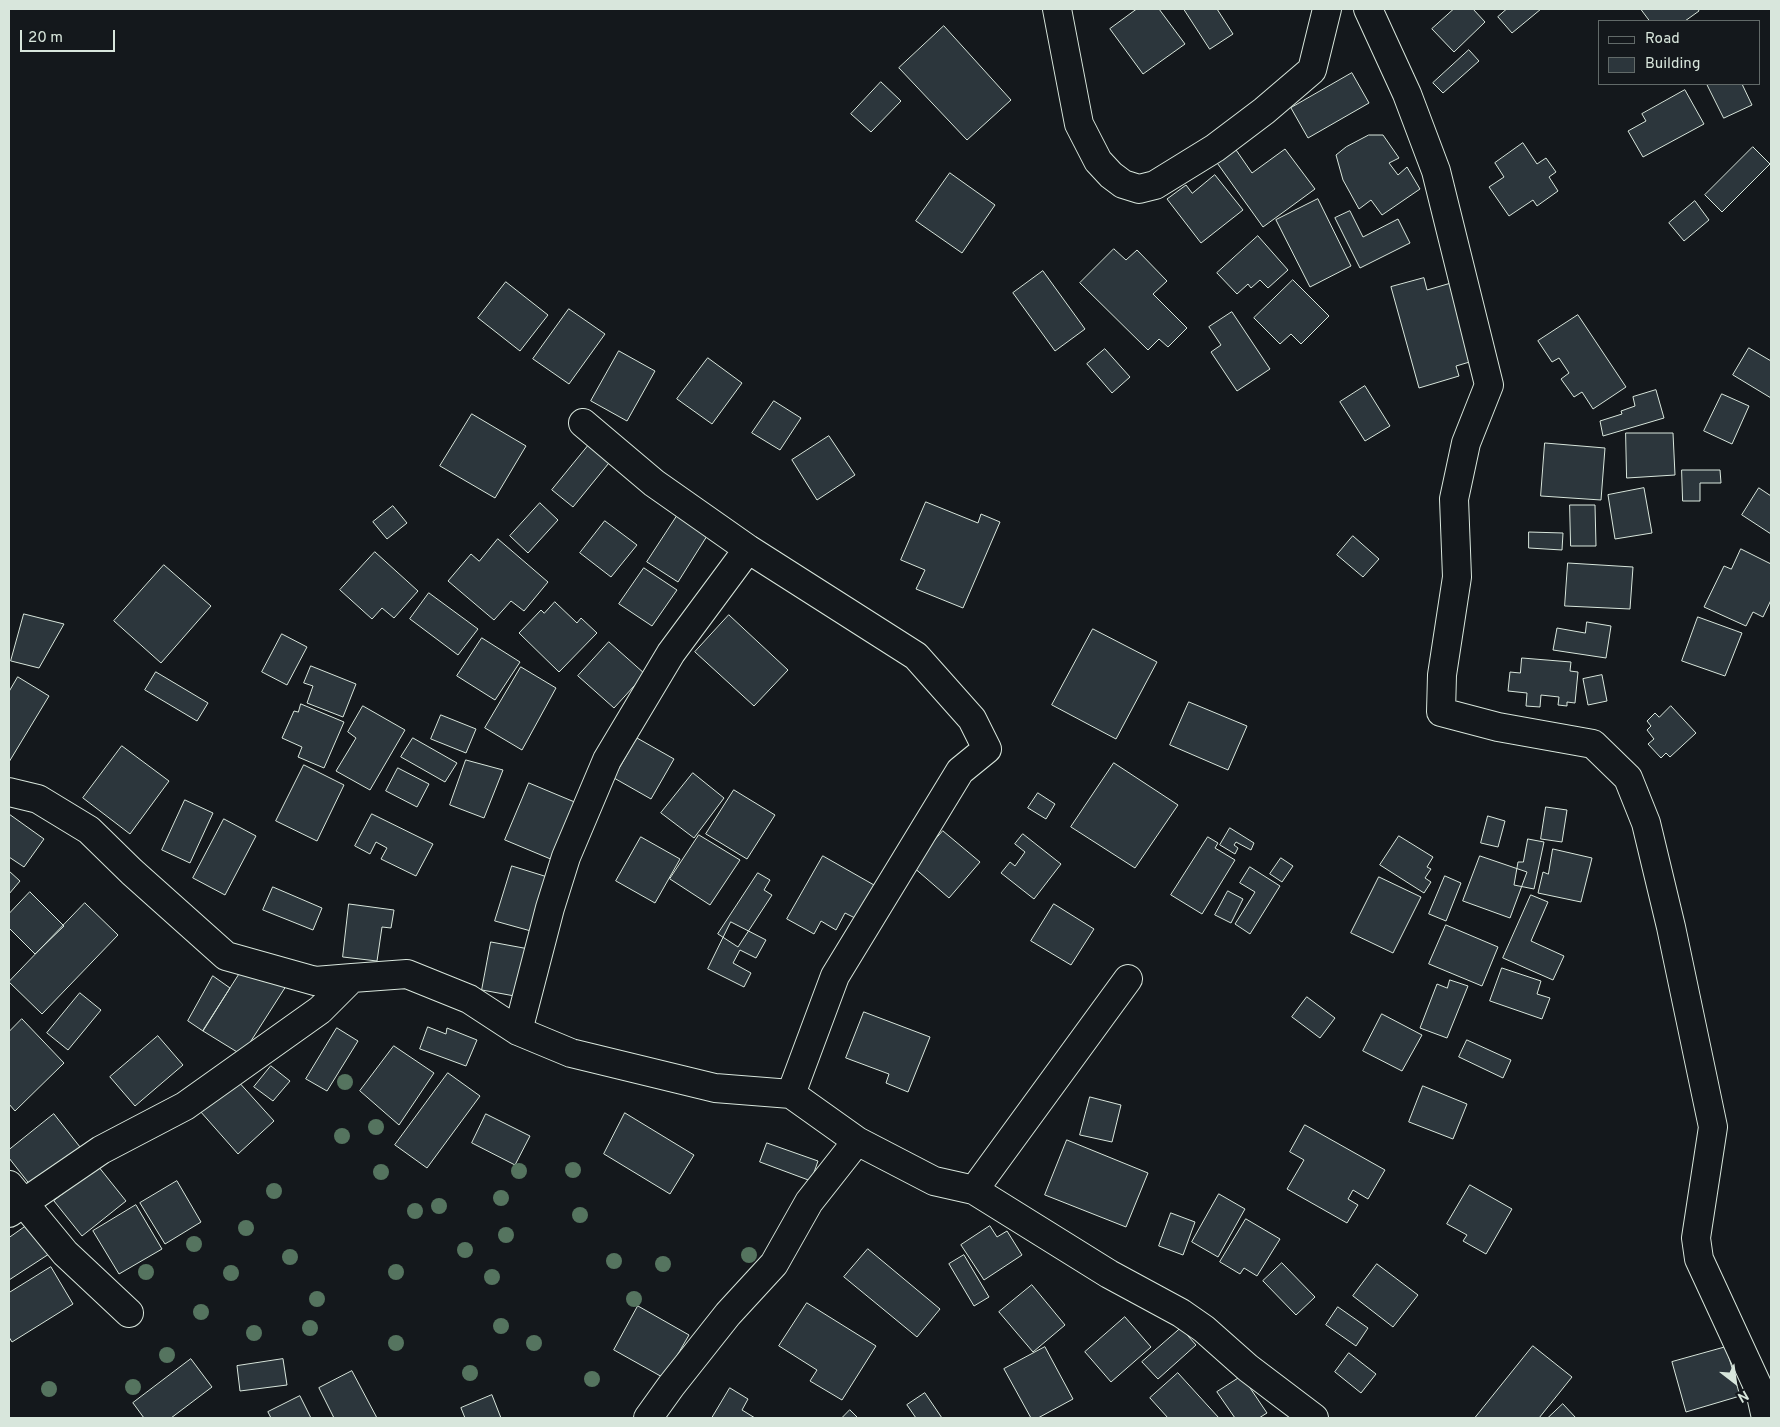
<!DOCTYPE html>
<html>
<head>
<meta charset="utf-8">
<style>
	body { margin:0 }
	#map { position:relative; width:1780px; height:1427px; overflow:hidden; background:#14181c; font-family:Overpass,sans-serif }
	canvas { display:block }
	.frame { position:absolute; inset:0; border:10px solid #d8e6dc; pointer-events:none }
	.legend { position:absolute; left:1598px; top:20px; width:162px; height:65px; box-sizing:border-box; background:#14181c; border:1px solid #626a69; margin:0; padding:6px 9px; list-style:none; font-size:15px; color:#d8e6dc }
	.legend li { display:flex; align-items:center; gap:10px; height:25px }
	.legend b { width:25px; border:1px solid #626a69 }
	.north { position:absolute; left:1710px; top:1357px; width:50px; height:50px; -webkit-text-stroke:4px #14181c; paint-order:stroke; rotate:150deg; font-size:14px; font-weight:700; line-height:20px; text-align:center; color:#d8e6dc }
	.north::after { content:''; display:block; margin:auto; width:18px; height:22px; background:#d8e6dc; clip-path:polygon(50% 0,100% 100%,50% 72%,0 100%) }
	.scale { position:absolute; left:20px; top:30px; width:95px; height:22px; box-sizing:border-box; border:2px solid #d8e6dc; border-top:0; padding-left:6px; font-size:15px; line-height:18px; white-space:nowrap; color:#d8e6dc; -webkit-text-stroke:4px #14181c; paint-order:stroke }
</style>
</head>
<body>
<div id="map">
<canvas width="1780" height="1427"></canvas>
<div class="frame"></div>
<ul class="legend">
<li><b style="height:6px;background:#14181c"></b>Road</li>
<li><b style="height:14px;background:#2c363c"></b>Building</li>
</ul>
<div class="north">N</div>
<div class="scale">20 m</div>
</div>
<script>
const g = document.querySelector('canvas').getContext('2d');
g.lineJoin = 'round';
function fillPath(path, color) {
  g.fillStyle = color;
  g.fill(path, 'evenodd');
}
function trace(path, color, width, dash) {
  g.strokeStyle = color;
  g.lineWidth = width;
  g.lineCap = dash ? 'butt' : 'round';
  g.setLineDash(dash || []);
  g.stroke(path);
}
const building = new Path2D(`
	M 1137,9 L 1159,9 L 1185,44 L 1143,74 L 1110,29 Z
	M 1184,9 L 1217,9 L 1233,34 L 1210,49 Z
	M 1454,9 L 1473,9 L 1485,22 L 1454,52 L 1432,29 Z
	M 1507,9 L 1541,9 L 1512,33 L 1498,17 Z
	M 1641,9 L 1698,9 L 1699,11 L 1685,21 L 1650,21 Z
	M 944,26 L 1011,100 L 967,140 L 899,68 Z
	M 1469,50 L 1479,61 L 1443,93 L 1433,83 Z
	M 1352,73 L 1369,103 L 1308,138 L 1291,108 Z
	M 881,82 L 901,101 L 871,132 L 851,114 Z
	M 1707,84 L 1742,84 L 1752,105 L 1724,118 Z
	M 1685,90 L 1704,124 L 1643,157 L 1628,131 L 1646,121 L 1642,114 Z
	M 1369,135 L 1383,135 L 1399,158 L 1389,163 L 1398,175 L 1407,167 L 1420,189 L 1382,215 L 1371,200 L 1359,209 L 1343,180 L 1336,155 L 1346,147 Z
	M 1523,143 L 1537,164 L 1546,158 L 1556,172 L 1549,177 L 1558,191 L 1537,206 L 1533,200 L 1509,216 L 1489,187 L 1504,177 L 1495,163 Z
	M 1234,147 L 1252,173 L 1285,149 L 1315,189 L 1263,227 L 1215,160 Z
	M 1753,147 L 1770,164 L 1722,212 L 1705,195 Z
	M 950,173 L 995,205 L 962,253 L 916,221 Z
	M 1215,175 L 1243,210 L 1201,243 L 1167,199 L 1186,185 L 1192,193 Z
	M 1318,199 L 1351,266 L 1310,287 L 1276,220 Z
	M 1695,201 L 1709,220 L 1684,241 L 1669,223 Z
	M 1350,211 L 1363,237 L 1398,219 L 1410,243 L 1360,268 L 1335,218 Z
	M 1258,236 L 1288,270 L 1268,288 L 1260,280 L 1251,288 L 1248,284 L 1237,294 L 1217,273 Z
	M 1114,249 L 1126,260 L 1137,250 L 1167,281 L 1153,294 L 1187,328 L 1168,347 L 1159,339 L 1148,350 L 1080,283 Z
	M 1043,271 L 1085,329 L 1055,351 L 1013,293 Z
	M 1424,278 L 1427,290 L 1451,283 L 1473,361 L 1456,366 L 1459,376 L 1419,388 L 1391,287 Z
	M 1293,280 L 1329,316 L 1301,344 L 1291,334 L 1280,344 L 1254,318 Z
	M 506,282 L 548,315 L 520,351 L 478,318 Z
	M 569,309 L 605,334 L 569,384 L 533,359 Z
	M 1232,312 L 1270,369 L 1237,391 L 1211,352 L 1221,345 L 1209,327 Z
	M 1578,315 L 1626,387 L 1593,409 L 1582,392 L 1574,397 L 1561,379 L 1569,373 L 1559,358 L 1552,362 L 1538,341 Z
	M 1749,348 L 1771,361 L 1771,398 L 1733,375 Z
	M 1105,349 L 1130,377 L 1112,393 L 1087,364 Z
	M 619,351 L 655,371 L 627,421 L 591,401 Z
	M 708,358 L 742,383 L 712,424 L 677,399 Z
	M 1365,386 L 1390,426 L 1365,441 L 1340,402 Z
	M 1656,390 L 1664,418 L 1603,436 L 1600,421 L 1622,414 L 1621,411 L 1635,406 L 1633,397 Z
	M 1722,394 L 1749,406 L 1732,444 L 1704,431 Z
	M 774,401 L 801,418 L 780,450 L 752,433 Z
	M 472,414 L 526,446 L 495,498 L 440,466 Z
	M 1626,433 L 1673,433 L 1675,475 L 1627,478 Z
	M 829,436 L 855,475 L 817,500 L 792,460 Z
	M 592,441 L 613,458 L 573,507 L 552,490 Z
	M 1545,443 L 1605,448 L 1601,500 L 1541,496 Z
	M 1682,470 L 1720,470 L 1721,483 L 1700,483 L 1700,501 L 1683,501 Z
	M 1644,488 L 1652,533 L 1615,539 L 1608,495 Z
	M 1759,488 L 1771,496 L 1771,534 L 1742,515 Z
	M 926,502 L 978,523 L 981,514 L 1000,522 L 963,608 L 916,589 L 925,570 L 901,560 Z
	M 540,503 L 558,520 L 528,553 L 510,536 Z
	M 1570,505 L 1595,505 L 1596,546 L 1571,546 Z
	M 393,506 L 407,523 L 387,539 L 373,522 Z
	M 677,516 L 707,536 L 678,582 L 647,562 Z
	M 605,521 L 637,545 L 611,577 L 580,553 Z
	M 1529,532 L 1563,533 L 1562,550 L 1529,548 Z
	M 1353,536 L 1379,559 L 1363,577 L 1337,555 Z
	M 498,539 L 548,582 L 524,611 L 511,601 L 494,620 L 448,581 L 471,554 L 479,561 Z
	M 1741,549 L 1771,564 L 1771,600 L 1763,617 L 1753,612 L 1746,626 L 1704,607 L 1724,566 L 1731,569 Z
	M 375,552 L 418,591 L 394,618 L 382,608 L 372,619 L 340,590 Z
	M 1568,563 L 1633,567 L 1630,609 L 1565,606 Z
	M 164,565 L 211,606 L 161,663 L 114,621 Z
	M 644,568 L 677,590 L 652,626 L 619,604 Z
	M 429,593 L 478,629 L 458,655 L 410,619 Z
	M 555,602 L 577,623 L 581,618 L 597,633 L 559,672 L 519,633 L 541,610 L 544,613 Z
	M 24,614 L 64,624 L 39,668 L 11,661 Z
	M 729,615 L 788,670 L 754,706 L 695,652 Z
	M 1698,617 L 1742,633 L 1725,676 L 1682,661 Z
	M 1587,622 L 1611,626 L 1606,658 L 1553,650 L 1557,628 L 1585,633 Z
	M 1093,629 L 1157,662 L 1116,739 L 1052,705 Z
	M 282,634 L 307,647 L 287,685 L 262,672 Z
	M 482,638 L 520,662 L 495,700 L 457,676 Z
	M 609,642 L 645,674 L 614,708 L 578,676 Z
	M 1522,658 L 1571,662 L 1570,671 L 1578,672 L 1575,703 L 1567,702 L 1567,706 L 1558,705 L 1559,697 L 1541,695 L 1540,707 L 1526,706 L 1527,693 L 1508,691 L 1510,672 L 1520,673 Z
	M 311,666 L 356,684 L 343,717 L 307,703 L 313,686 L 304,683 Z
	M 521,667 L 556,688 L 522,750 L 485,728 Z
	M 156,672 L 208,703 L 197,721 L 145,690 Z
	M 1602,675 L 1607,701 L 1588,705 L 1583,679 Z
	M 18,677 L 49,696 L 9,762 L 9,692 Z
	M 1189,702 L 1247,726 L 1228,770 L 1170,745 Z
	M 301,704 L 344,722 L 324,768 L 298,757 L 302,747 L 282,738 L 294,711 L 298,712 Z
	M 363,706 L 405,730 L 370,790 L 336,771 L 356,738 L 348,732 Z
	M 1671,706 L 1696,733 L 1670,757 L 1666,753 L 1661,758 L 1648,744 L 1654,739 L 1647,730 L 1651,726 L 1647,721 L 1655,713 L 1659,717 Z
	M 441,715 L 476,729 L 466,753 L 431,739 Z
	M 413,738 L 457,763 L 445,782 L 401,757 Z
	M 637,738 L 674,759 L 651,799 L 614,778 Z
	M 122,746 L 169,781 L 130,834 L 83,798 Z
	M 466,760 L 503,770 L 484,818 L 450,805 Z
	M 1114,763 L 1178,805 L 1135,868 L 1071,827 Z
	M 304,765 L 344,785 L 317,841 L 276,821 Z
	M 398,768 L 429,784 L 417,807 L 386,791 Z
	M 693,773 L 724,798 L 694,838 L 661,813 Z
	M 529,783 L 577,803 L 553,860 L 505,840 Z
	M 734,790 L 775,815 L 747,859 L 706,834 Z
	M 1038,793 L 1055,804 L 1046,819 L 1028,808 Z
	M 185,800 L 213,813 L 190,863 L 162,850 Z
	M 1546,807 L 1567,810 L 1562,842 L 1541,839 Z
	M 9,814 L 44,839 L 24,867 L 9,857 Z
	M 372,814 L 433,844 L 416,876 L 381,859 L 387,848 L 376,842 L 370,854 L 355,846 Z
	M 1488,816 L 1505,821 L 1498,847 L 1481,843 Z
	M 224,819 L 256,836 L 225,895 L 193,878 Z
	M 1230,828 L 1254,843 L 1251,850 L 1236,842 L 1234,845 L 1238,848 L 1235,854 L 1220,845 Z
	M 943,831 L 980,862 L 949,898 L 912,866 Z
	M 1023,834 L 1061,864 L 1034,899 L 1001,873 L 1010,862 L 1015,866 L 1025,852 L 1015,844 Z
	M 699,835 L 740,860 L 710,905 L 670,879 Z
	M 1399,836 L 1433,857 L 1427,867 L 1431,869 L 1425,878 L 1431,882 L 1424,893 L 1380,865 Z
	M 641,837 L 680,859 L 655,903 L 616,881 Z
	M 1208,837 L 1218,843 L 1215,848 L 1235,860 L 1202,914 L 1171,895 Z
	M 1528,839 L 1544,842 L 1534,889 L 1514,885 L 1518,862 L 1523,862 Z
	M 1553,849 L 1592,858 L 1581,902 L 1538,893 L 1543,872 L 1548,874 Z
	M 823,856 L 874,885 L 855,918 L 845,913 L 836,930 L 821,921 L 814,934 L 787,919 Z
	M 1480,856 L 1527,872 L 1510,918 L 1463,901 Z
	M 1281,858 L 1293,866 L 1282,882 L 1270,874 Z
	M 512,866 L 554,879 L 538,933 L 495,921 Z
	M 1250,867 L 1280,886 L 1250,934 L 1235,924 L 1255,892 L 1240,883 Z
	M 9,871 L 20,881 L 9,894 Z
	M 758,873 L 770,880 L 764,890 L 772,895 L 738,947 L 718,934 Z
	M 1445,876 L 1461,883 L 1446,921 L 1429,914 Z
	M 1379,877 L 1421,897 L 1393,953 L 1351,933 Z
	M 273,887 L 322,908 L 313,930 L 263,910 Z
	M 1228,891 L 1243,899 L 1231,923 L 1215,915 Z
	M 30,892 L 64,926 L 35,954 L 9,928 L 9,914 Z
	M 1531,895 L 1548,902 L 1531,941 L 1564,956 L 1553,980 L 1503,958 Z
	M 85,903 L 118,935 L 42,1014 L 9,982 Z
	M 349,904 L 394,910 L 391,928 L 382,927 L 377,961 L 343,957 Z
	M 1054,904 L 1094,929 L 1071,965 L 1031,941 Z
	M 731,922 L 766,940 L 756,958 L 740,950 L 733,963 L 751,973 L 744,987 L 708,969 Z
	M 1446,925 L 1498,947 L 1482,986 L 1429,964 Z
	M 491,942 L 529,949 L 520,997 L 482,990 Z
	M 1502,968 L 1541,981 L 1537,994 L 1550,998 L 1542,1019 L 1490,1001 Z
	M 240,973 L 288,983 L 242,1055 L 203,1031 Z
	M 213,976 L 230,988 L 203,1031 L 188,1021 Z
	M 1450,980 L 1468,986 L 1447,1038 L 1420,1028 L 1437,984 L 1447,988 Z
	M 80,993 L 101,1010 L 68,1050 L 47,1033 Z
	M 1307,997 L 1335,1018 L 1320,1038 L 1292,1017 Z
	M 864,1012 L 930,1037 L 908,1092 L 886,1083 L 889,1074 L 846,1058 Z
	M 1382,1014 L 1422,1035 L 1402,1071 L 1363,1051 Z
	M 22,1019 L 64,1063 L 15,1111 L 9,1104 L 9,1032 Z
	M 428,1027 L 446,1034 L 447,1028 L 477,1040 L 466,1066 L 420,1049 Z
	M 337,1028 L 358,1041 L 327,1091 L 306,1079 Z
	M 158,1036 L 183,1065 L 135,1106 L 110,1077 Z
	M 1467,1040 L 1511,1060 L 1503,1078 L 1459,1057 Z
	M 394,1046 L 434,1073 L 399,1125 L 360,1091 Z
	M 271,1066 L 290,1081 L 273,1101 L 254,1087 Z
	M 448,1073 L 480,1096 L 427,1168 L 395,1145 Z
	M 236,1079 L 274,1121 L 238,1154 L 200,1111 Z
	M 1423,1086 L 1467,1104 L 1453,1139 L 1409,1122 Z
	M 1090,1097 L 1121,1105 L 1112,1142 L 1080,1135 Z
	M 625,1113 L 694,1155 L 670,1194 L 604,1154 Z
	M 54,1114 L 80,1147 L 31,1186 L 9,1158 L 9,1150 Z
	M 486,1114 L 530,1136 L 515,1165 L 472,1143 Z
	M 1305,1125 L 1385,1170 L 1368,1199 L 1353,1190 L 1348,1199 L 1358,1205 L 1347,1223 L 1287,1189 L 1304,1160 L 1290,1152 Z
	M 1067,1140 L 1148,1173 L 1126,1227 L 1045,1195 Z
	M 767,1143 L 818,1161 L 811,1181 L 760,1162 Z
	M 98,1166 L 126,1201 L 82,1236 L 54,1201 Z
	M 177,1181 L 201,1222 L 165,1244 L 140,1203 Z
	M 1470,1185 L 1512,1209 L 1486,1254 L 1463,1241 L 1467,1235 L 1447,1224 Z
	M 1219,1194 L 1245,1209 L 1218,1257 L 1192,1242 Z
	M 136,1205 L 162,1249 L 119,1274 L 93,1231 Z
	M 1171,1213 L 1195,1222 L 1183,1255 L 1159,1246 Z
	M 1246,1219 L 1280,1239 L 1257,1276 L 1244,1268 L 1240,1274 L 1220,1262 Z
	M 29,1224 L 49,1254 L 9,1280 L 9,1238 Z
	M 990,1226 L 997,1237 L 1007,1231 L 1022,1255 L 984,1280 L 961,1245 Z
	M 868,1249 L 940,1309 L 917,1337 L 844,1277 Z
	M 964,1255 L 989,1297 L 974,1306 L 949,1264 Z
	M 1282,1263 L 1315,1297 L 1296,1315 L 1263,1281 Z
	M 1377,1264 L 1418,1295 L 1393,1327 L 1353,1296 Z
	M 51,1267 L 73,1304 L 12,1342 L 9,1337 L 9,1293 Z
	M 1032,1285 L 1065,1325 L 1033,1352 L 999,1312 Z
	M 807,1303 L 876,1346 L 842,1400 L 810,1381 L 817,1370 L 779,1346 Z
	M 638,1306 L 689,1335 L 664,1378 L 614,1350 Z
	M 1338,1307 L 1368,1328 L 1356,1346 L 1326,1325 Z
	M 1125,1317 L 1151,1347 L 1111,1382 L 1085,1352 Z
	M 1181,1328 L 1196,1345 L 1158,1379 L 1142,1362 Z
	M 1533,1346 L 1572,1377 L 1539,1418 L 1475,1418 Z
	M 1045,1347 L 1073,1399 L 1038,1418 L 1031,1418 L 1004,1369 Z
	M 1726,1347 L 1740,1396 L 1686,1412 L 1672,1362 Z
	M 1349,1353 L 1376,1374 L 1361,1393 L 1335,1372 Z
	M 191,1359 L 212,1387 L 171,1418 L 144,1418 L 133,1403 Z
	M 283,1359 L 287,1385 L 240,1391 L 237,1366 Z
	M 352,1371 L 377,1418 L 334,1418 L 319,1388 Z
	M 1178,1373 L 1219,1418 L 1168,1418 L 1150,1398 Z
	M 1242,1376 L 1267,1413 L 1259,1418 L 1235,1418 L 1217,1392 Z
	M 730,1388 L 748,1399 L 742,1410 L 755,1418 L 712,1418 Z
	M 925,1393 L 942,1418 L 916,1418 L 907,1405 Z
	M 492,1395 L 501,1418 L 465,1418 L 461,1408 Z
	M 300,1396 L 311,1418 L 271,1418 L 268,1412 Z
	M 1563,1404 L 1576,1418 L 1548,1418 Z
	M 850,1410 L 858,1418 L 842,1418 Z`);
fillPath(building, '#2c363c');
trace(building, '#d8e6dc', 1);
const minor = new Path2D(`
	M 1057,9 L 1079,124 L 1098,161 L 1111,175 L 1123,184 L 1139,189 L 1155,185 L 1215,148 L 1264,111 L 1312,70 L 1327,9
	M 1368,9 L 1407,94 L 1436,171 L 1489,385 L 1466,443 L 1454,499 L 1457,577 L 1442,675 L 1441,712 L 1498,727 L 1593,744 L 1628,778 L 1646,823 L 1671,927 L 1713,1127 L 1696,1238 L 1699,1259 L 1760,1391 L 1766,1418
	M 583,423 L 654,483 L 748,549 L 916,656 L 972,719 L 987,749 L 960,771 L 835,976 L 791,1094
	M 9,792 L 38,799 L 89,830 L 132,872 L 226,956 L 315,981 L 352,978
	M 518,1031 L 550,908 L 566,857 L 607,760 L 671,653 L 748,549
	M 9,1185 L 65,1253 L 129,1313
	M 974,1190 L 1128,979
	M 9,1213 L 101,1150 L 185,1106 L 320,1010 L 352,978 L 407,974 L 469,999 L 518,1031 L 571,1053 L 715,1088 L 791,1094 L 857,1141 L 934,1181 L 974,1190 L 1109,1274 L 1181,1313 L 1204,1329 L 1248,1368 L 1314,1418
	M 648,1418 L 671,1386 L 728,1314 L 774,1264 L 809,1202 L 857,1141`);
trace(minor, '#d8e6dc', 30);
trace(minor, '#14181c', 28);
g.fillStyle = '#55745f';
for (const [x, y] of [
	[345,1082],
	[376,1127],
	[342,1136],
	[573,1170],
	[519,1171],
	[381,1172],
	[274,1191],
	[501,1198],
	[439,1206],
	[415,1211],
	[580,1215],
	[246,1228],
	[506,1235],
	[194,1244],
	[465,1250],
	[749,1255],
	[290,1257],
	[614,1261],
	[663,1264],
	[146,1272],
	[396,1272],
	[231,1273],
	[492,1277],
	[317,1299],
	[634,1299],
	[201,1312],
	[501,1326],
	[310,1328],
	[254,1333],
	[396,1343],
	[534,1343],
	[167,1355],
	[470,1373],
	[592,1379],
	[133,1387],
	[49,1389]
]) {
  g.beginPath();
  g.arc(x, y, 8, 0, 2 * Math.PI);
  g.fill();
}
</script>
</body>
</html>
